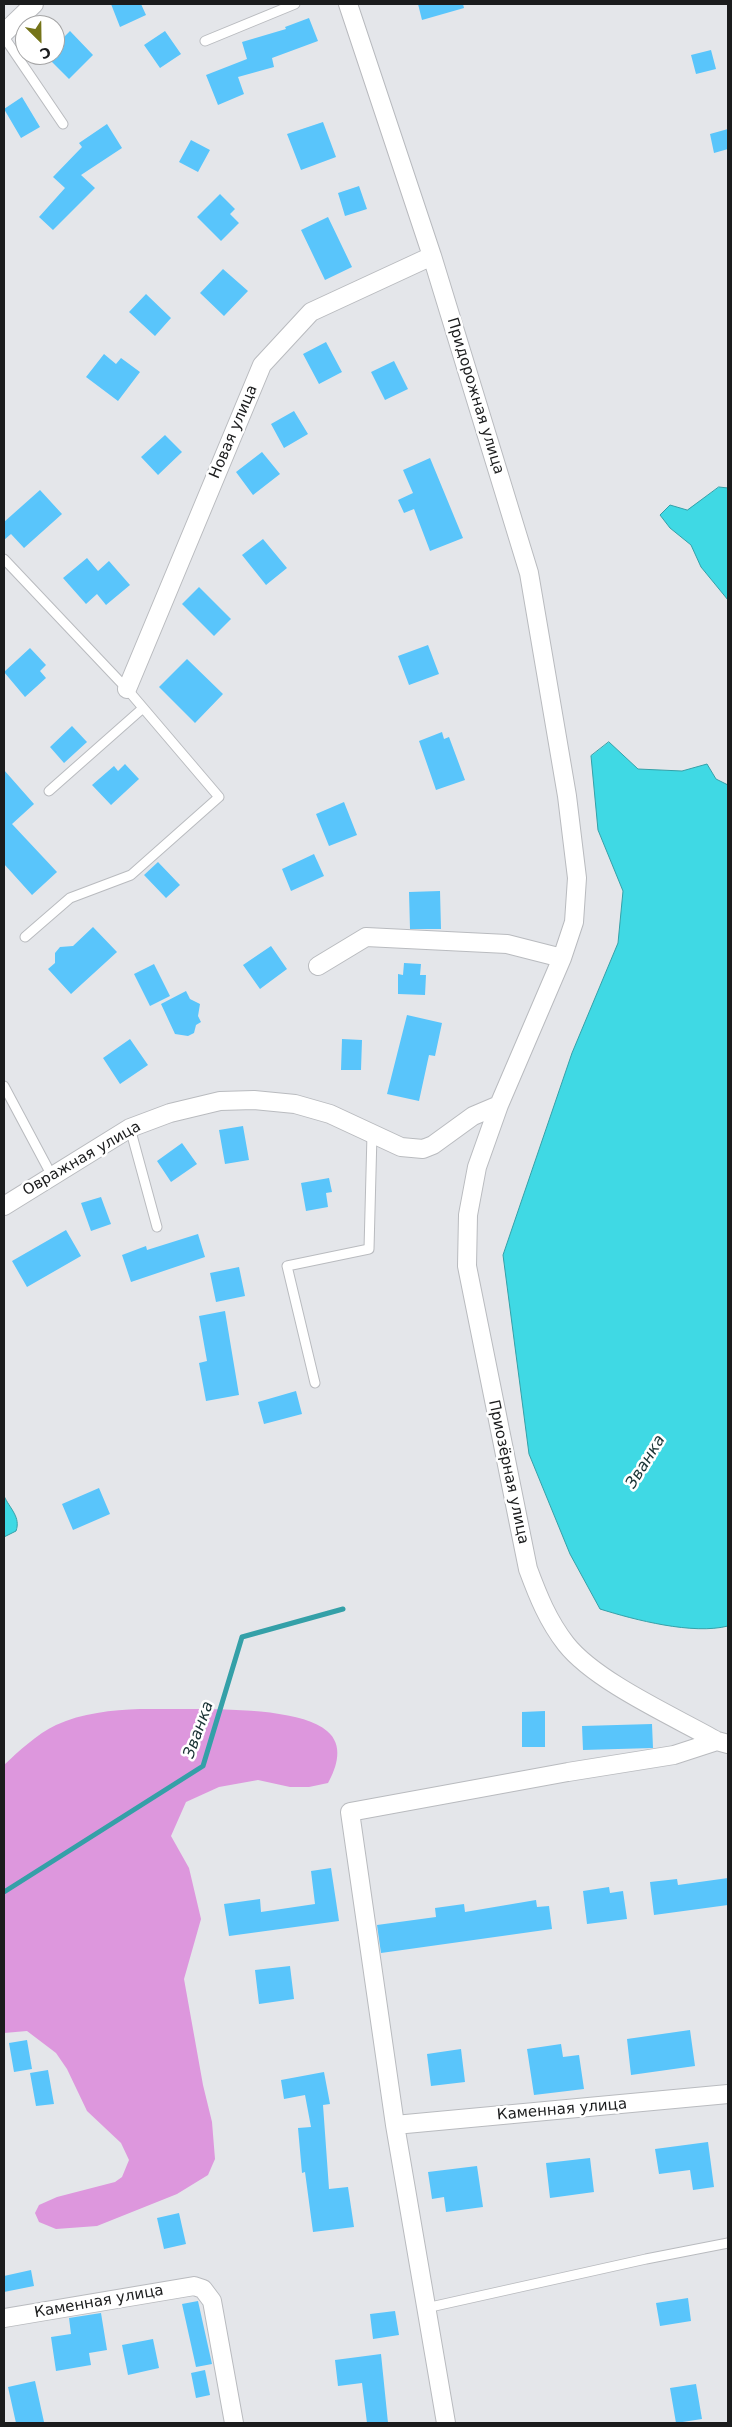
<!DOCTYPE html>
<html>
<head>
<meta charset="utf-8">
<style>
	body { margin:0 }
	#map { position:relative; width:732px; height:2427px; overflow:hidden; background:#e4e6ea; font-family:"DejaVu Sans",sans-serif }
	canvas { display:block }
	.frame { position:absolute; inset:0; border:5px solid #1b1c1d; pointer-events:none }
	.north { position:absolute; left:15px; top:15px; width:50px; height:50px; box-sizing:border-box; background:#fff; border:1px solid #a4a4a5; border-radius:50%; rotate:157deg; font-size:14px; font-weight:700; line-height:20px; text-align:center; color:#1b1c1d }
	.north::after { content:''; display:block; margin:auto; width:18px; height:22px; background:#757419; clip-path:polygon(50% 0,100% 100%,50% 72%,0 100%) }
</style>
</head>
<body>
<div id="map">
<canvas width="732" height="2427"></canvas>
<div class="frame"></div>
<div class="north">С</div>
</div>
<script>
const g = document.querySelector('canvas').getContext('2d');
g.lineJoin = 'round';
function fillPath(path, color) {
  g.fillStyle = color;
  g.fill(path, 'evenodd');
}
function trace(path, color, width, dash) {
  g.strokeStyle = color;
  g.lineWidth = width;
  g.lineCap = dash ? 'butt' : 'round';
  g.setLineDash(dash || []);
  g.stroke(path);
}
function label(font, color, halo, rows, align = 'center') {
  g.font = font + ' "DejaVu Sans",sans-serif';
  g.lineWidth = 5;
  g.setLineDash([]);
  g.textBaseline = 'middle';
  g.strokeStyle = halo;
  g.fillStyle = color;
  for (const [text, x, y, turn = 0] of rows) {
    g.save();
    g.translate(x, y);
    g.rotate((+turn || 0) * Math.PI / 180);
    g.textAlign = isNaN(turn) ? turn : align;
    if (halo) g.strokeText(text, 0, 0);
    g.fillText(text, 0, 0);
    g.restore();
  }
}
fillPath(new Path2D(`
	M 140,1709 C 183,1710 296,1703 327,1731 C 344,1745 337,1767 328,1783 L 309,1787 L 290,1787 L 258,1780 L 219,1787 L 186,1802 L 171,1836 L 189,1868 L 201,1919 L 184,1979 L 203,2085 L 212,2122 L 215,2159 L 208,2175 L 177,2194 L 97,2226 L 56,2229 L 39,2222 L 35,2213 L 39,2205 L 57,2197 L 115,2182 L 122,2177 L 129,2160 L 121,2143 L 87,2111 L 67,2069 L 56,2053 L 27,2031 L 4,2033 L 4,1765 C 19,1751 37,1734 56,1725 C 82,1713 112,1710 140,1709 Z`), '#dd97dd');
const water = new Path2D(`
	M 719,487 L 728,488 L 728,600 L 701,567 L 691,545 L 670,528 L 660,515 L 670,505 L 687,510 Z
	M 609,742 L 638,769 L 682,771 L 707,764 L 716,779 L 728,785 L 728,1626 C 693,1635 635,1620 600,1609 L 570,1554 L 529,1454 L 503,1255 L 572,1053 L 618,943 L 623,891 L 598,830 L 591,756 Z
	M 4,1496 C 10,1509 21,1517 16,1531 L 4,1537 Z`);
fillPath(water, '#3fd9e4');
trace(water, '#34a0a8', 1);
trace(new Path2D(`
	M 4,1892 L 203,1766 L 242,1637 L 343,1609`), '#34a0a8', 5);
fillPath(new Path2D(`
	M 111,4 L 141,4 L 146,15 L 120,27 Z
	M 418,4 L 463,4 L 464,8 L 422,20 Z
	M 309,18 L 318,41 L 272,58 L 274,67 L 238,77 L 244,94 L 218,105 L 206,75 L 247,59 L 242,42 L 286,29 L 285,27 Z
	M 70,31 L 93,55 L 69,79 L 45,55 L 55,55 L 55,46 Z
	M 165,31 L 181,54 L 160,68 L 144,45 Z
	M 711,50 L 716,69 L 696,74 L 691,55 Z
	M 22,97 L 40,127 L 21,138 L 4,109 Z
	M 323,122 L 336,157 L 301,170 L 287,134 Z
	M 107,124 L 122,148 L 81,175 L 95,188 L 53,230 L 39,217 L 65,188 L 53,177 L 82,147 L 79,143 Z
	M 728,129 L 728,149 L 714,153 L 710,134 Z
	M 191,140 L 210,150 L 198,172 L 179,162 Z
	M 359,186 L 367,209 L 345,216 L 338,193 Z
	M 220,194 L 235,209 L 230,214 L 239,223 L 221,241 L 197,217 Z
	M 328,217 L 352,267 L 325,280 L 301,230 Z
	M 223,269 L 248,291 L 224,316 L 200,293 Z
	M 146,294 L 171,318 L 155,336 L 129,312 Z
	M 326,342 L 342,372 L 319,384 L 303,354 Z
	M 104,354 L 116,364 L 121,358 L 140,372 L 118,401 L 86,377 Z
	M 394,361 L 408,389 L 385,400 L 371,372 Z
	M 294,411 L 308,434 L 284,448 L 271,424 Z
	M 165,435 L 182,452 L 158,475 L 141,457 Z
	M 262,452 L 280,474 L 253,495 L 236,472 Z
	M 430,458 L 463,538 L 430,551 L 414,509 L 404,513 L 398,500 L 413,493 L 403,470 Z
	M 40,490 L 62,514 L 24,548 L 11,534 L 4,540 L 4,522 Z
	M 263,539 L 287,568 L 266,585 L 242,555 Z
	M 87,558 L 98,571 L 109,561 L 130,585 L 106,605 L 97,594 L 86,604 L 63,578 Z
	M 199,587 L 231,619 L 214,636 L 182,604 Z
	M 428,645 L 439,674 L 409,685 L 398,656 Z
	M 30,648 L 46,665 L 40,671 L 46,678 L 25,697 L 4,672 Z
	M 187,659 L 223,694 L 195,723 L 159,687 Z
	M 72,726 L 87,742 L 64,763 L 50,747 Z
	M 442,732 L 444,739 L 449,737 L 465,780 L 436,790 L 419,741 Z
	M 125,764 L 139,779 L 111,805 L 92,785 L 114,766 L 118,771 Z
	M 4,770 L 34,804 L 12,824 L 57,872 L 32,895 L 4,864 Z
	M 344,802 L 357,835 L 329,846 L 316,814 Z
	M 314,854 L 324,876 L 291,891 L 282,869 Z
	M 158,862 L 180,885 L 166,898 L 144,875 Z
	M 440,891 L 441,929 L 410,929 L 409,892 Z
	M 93,927 L 117,952 L 71,994 L 48,969 L 55,963 L 55,953 L 60,947 L 73,946 Z
	M 271,946 L 287,969 L 260,989 L 243,965 Z
	M 404,963 L 421,964 L 420,975 L 426,975 L 425,995 L 398,994 L 398,974 L 403,975 Z
	M 154,964 L 170,996 L 150,1006 L 134,974 Z
	M 186,991 L 190,999 L 200,1004 L 198,1016 L 201,1022 L 196,1025 L 194,1033 L 188,1036 L 175,1034 L 161,1004 Z
	M 407,1015 L 442,1023 L 435,1056 L 429,1055 L 419,1101 L 387,1094 Z
	M 130,1039 L 148,1065 L 120,1084 L 103,1058 Z
	M 342,1039 L 362,1040 L 361,1070 L 341,1070 Z
	M 243,1126 L 249,1160 L 225,1164 L 219,1130 Z
	M 182,1143 L 197,1164 L 171,1182 L 157,1161 Z
	M 329,1178 L 332,1192 L 326,1193 L 328,1207 L 306,1211 L 301,1183 Z
	M 101,1197 L 111,1224 L 91,1231 L 81,1203 Z
	M 66,1230 L 81,1256 L 27,1287 L 12,1261 Z
	M 198,1234 L 205,1257 L 131,1282 L 122,1255 L 146,1246 L 147,1250 Z
	M 239,1267 L 245,1296 L 216,1302 L 210,1273 Z
	M 225,1311 L 239,1395 L 206,1401 L 199,1363 L 207,1361 L 199,1316 Z
	M 296,1391 L 302,1414 L 264,1424 L 258,1402 Z
	M 99,1488 L 110,1514 L 73,1530 L 62,1504 Z
	M 545,1711 L 545,1747 L 522,1747 L 522,1712 Z
	M 652,1724 L 653,1748 L 583,1750 L 582,1726 Z
	M 331,1868 L 339,1921 L 229,1936 L 224,1904 L 260,1899 L 261,1912 L 315,1904 L 311,1871 Z
	M 728,1878 L 728,1905 L 654,1915 L 650,1882 L 677,1879 L 678,1885 Z
	M 609,1887 L 610,1893 L 623,1891 L 627,1919 L 587,1924 L 583,1891 Z
	M 536,1900 L 537,1907 L 549,1906 L 552,1929 L 381,1953 L 377,1925 L 436,1917 L 435,1908 L 464,1904 L 465,1912 Z
	M 290,1966 L 294,1999 L 259,2004 L 255,1970 Z
	M 690,2030 L 695,2066 L 631,2075 L 627,2039 Z
	M 27,2040 L 32,2069 L 14,2072 L 9,2043 Z
	M 561,2044 L 563,2057 L 579,2055 L 584,2089 L 534,2095 L 527,2049 Z
	M 461,2049 L 465,2082 L 431,2086 L 427,2054 Z
	M 48,2070 L 54,2104 L 36,2106 L 30,2073 Z
	M 324,2072 L 330,2104 L 323,2105 L 329,2189 L 348,2187 L 354,2227 L 313,2232 L 305,2172 L 302,2173 L 298,2128 L 311,2127 L 305,2095 L 284,2099 L 281,2080 Z
	M 708,2142 L 714,2187 L 693,2190 L 690,2170 L 659,2174 L 655,2149 Z
	M 590,2158 L 594,2192 L 550,2198 L 546,2163 Z
	M 477,2166 L 483,2207 L 446,2212 L 444,2197 L 432,2199 L 428,2172 Z
	M 179,2213 L 186,2244 L 164,2249 L 157,2218 Z
	M 31,2270 L 34,2286 L 4,2292 L 4,2276 Z
	M 688,2298 L 691,2321 L 660,2326 L 656,2303 Z
	M 198,2301 L 212,2364 L 196,2367 L 182,2304 Z
	M 395,2311 L 399,2335 L 373,2339 L 370,2314 Z
	M 101,2313 L 107,2350 L 89,2353 L 91,2365 L 56,2371 L 51,2337 L 71,2334 L 69,2318 Z
	M 153,2339 L 159,2368 L 128,2375 L 122,2345 Z
	M 381,2354 L 388,2423 L 367,2423 L 362,2383 L 338,2386 L 335,2360 Z
	M 205,2370 L 210,2395 L 196,2398 L 191,2373 Z
	M 35,2381 L 44,2422 L 16,2423 L 8,2387 Z
	M 696,2384 L 702,2419 L 676,2423 L 670,2388 Z`), '#59c5fb');
const service = new Path2D(`
	M 4,37 L 63,124
	M 205,41 L 295,4
	M 4,559 L 127,689 L 219,797 L 131,875 L 70,898 L 25,937
	M 49,791 L 143,708
	M 4,1086 L 52,1176
	M 130,1128 L 157,1227
	M 315,1383 L 287,1266 L 369,1249 L 372,1134
	M 426,2308 L 646,2259 L 728,2243`);
const minor = new Path2D(`
	M 348,4 L 432,256 L 529,573 L 567,796 L 577,878 L 574,922 L 562,958 L 499,1105 L 477,1167 L 468,1215 L 467,1266 L 528,1569 C 538,1596 548,1621 566,1644 C 596,1682 675,1717 717,1741 L 728,1744
	M 4,33 L 34,4
	M 127,689 L 262,365 L 311,312 L 432,256
	M 318,966 L 366,937 L 507,944 L 562,958
	M 4,1206 L 130,1128 L 170,1113 L 220,1101 L 254,1100 L 295,1104 L 330,1114 L 401,1147 L 423,1149 L 433,1145 L 473,1116 L 499,1105
	M 395,2125 L 728,2094
	M 4,2318 L 194,2286 L 203,2289 L 212,2301 L 234,2423
	M 446,2423 L 395,2125 L 350,1812 L 568,1772 L 674,1755 L 717,1741`);
trace(service, '#b9bbbf', 11);
trace(minor, '#b9bbbf', 20);
trace(service, '#fff', 9);
trace(minor, '#fff', 18);
label('15px', '#1b1c1d', '#fff', [
	["Придорожная улица",475,396,73],
	["Новая улица",234,432,-67],
	["Овражная улица",82,1159,-30],
	["Приозёрная улица",508,1472,78],
	["Каменная улица",562,2110,-5],
	["Каменная улица",99,2302,-10]
]);
label('italic 16px', '#1a3335', '#fff', [
	["Званка",646,1462,-58],
	["Званка",199,1730,-70]
]);
</script>
</body>
</html>
